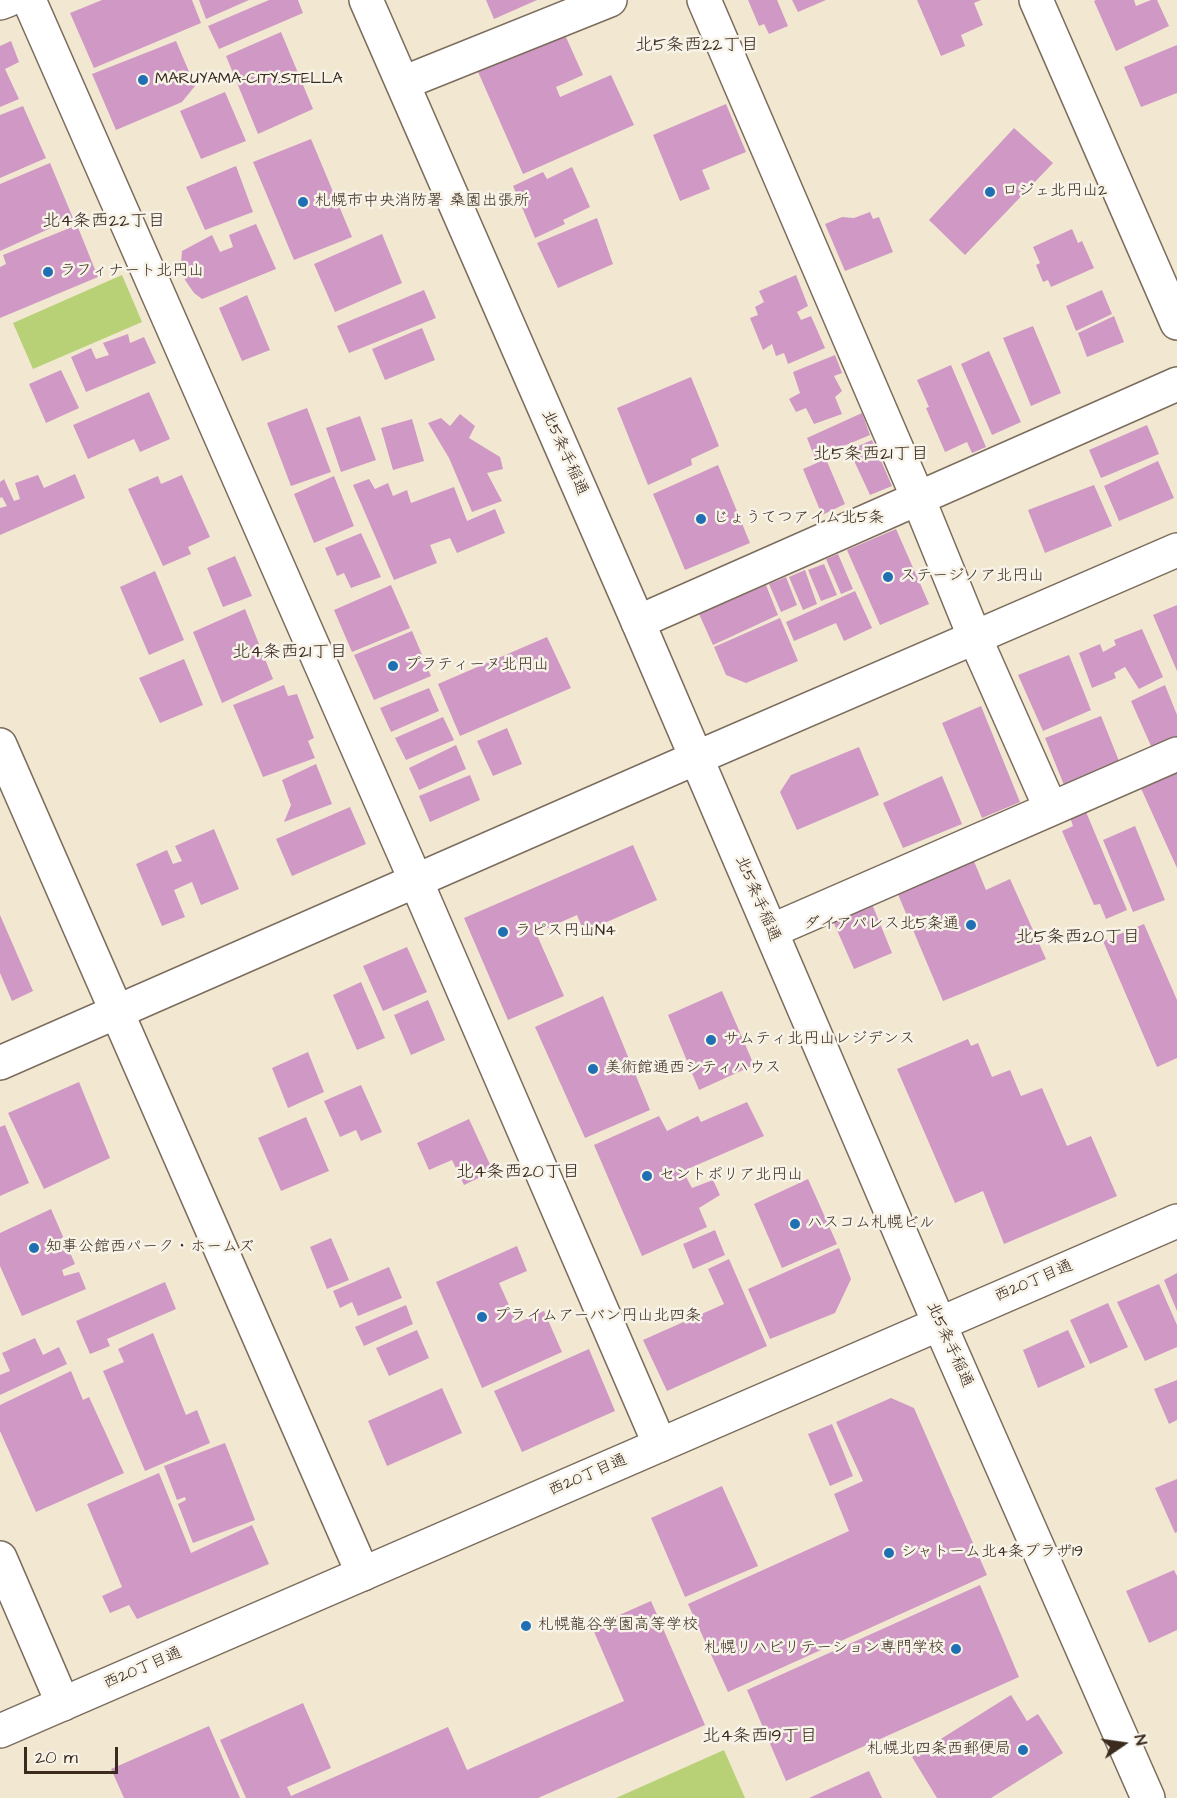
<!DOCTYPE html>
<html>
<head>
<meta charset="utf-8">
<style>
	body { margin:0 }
	#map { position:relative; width:1177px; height:1798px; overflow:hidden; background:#f2e8d1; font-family:"Architects Daughter",sans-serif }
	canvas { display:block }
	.north { position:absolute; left:1093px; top:1714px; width:60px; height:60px; -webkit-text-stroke:4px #f7f3e8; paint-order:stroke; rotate:77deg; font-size:16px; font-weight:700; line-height:24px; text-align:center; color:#3b2a1e }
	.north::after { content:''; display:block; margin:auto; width:21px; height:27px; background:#3b2a1e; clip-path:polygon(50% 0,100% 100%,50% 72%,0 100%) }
	.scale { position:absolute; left:24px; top:1747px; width:94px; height:27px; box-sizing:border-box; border:3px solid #3b2a1e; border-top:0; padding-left:8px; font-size:18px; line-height:21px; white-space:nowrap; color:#3b2a1e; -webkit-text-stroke:4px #f7f3e8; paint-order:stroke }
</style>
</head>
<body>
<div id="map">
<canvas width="1177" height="1798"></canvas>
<div class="north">N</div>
<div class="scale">20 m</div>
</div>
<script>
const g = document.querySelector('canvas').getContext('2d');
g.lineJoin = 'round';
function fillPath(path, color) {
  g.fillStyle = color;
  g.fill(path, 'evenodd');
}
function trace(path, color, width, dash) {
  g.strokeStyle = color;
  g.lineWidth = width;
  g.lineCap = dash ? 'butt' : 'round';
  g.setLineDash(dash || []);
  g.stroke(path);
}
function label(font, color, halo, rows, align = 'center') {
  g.font = font + ' "Architects Daughter","Klee One",sans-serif';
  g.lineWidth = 5;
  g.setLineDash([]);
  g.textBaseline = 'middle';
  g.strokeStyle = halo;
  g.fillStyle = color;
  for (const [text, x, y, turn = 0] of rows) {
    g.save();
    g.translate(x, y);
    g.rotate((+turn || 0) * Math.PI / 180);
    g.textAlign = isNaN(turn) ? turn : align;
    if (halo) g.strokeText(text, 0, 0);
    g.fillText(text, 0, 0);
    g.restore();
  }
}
fillPath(new Path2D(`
	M 122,275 L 142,322 L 33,369 L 13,323 Z
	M 724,1750 L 745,1798 L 616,1798 Z`), '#b8d177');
fillPath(new Path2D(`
	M 102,0 L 192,0 L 201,23 L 94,68 L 70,13 Z
	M 199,0 L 249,0 L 206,19 Z
	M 269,0 L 298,0 L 303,13 L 219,49 L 208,26 Z
	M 486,0 L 537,0 L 494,19 Z
	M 748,0 L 777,0 L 788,26 L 769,34 L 764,24 L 759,26 Z
	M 792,0 L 826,0 L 798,12 Z
	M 917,0 L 981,0 L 974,3 L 983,25 L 961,35 L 965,46 L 941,56 Z
	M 1096,0 L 1134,0 L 1136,6 L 1151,0 L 1157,0 L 1169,26 L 1116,51 L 1094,1 Z
	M 561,26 L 583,75 L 556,87 L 560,97 L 611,75 L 634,125 L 523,174 L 475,65 Z
	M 281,32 L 313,109 L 258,134 L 226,56 Z
	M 11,41 L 19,62 L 5,69 L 19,99 L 0,107 L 0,46 Z
	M 176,41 L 195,86 L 182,102 L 116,130 L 92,74 Z
	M 1177,45 L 1177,93 L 1141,107 L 1124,67 Z
	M 225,92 L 246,141 L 201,159 L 180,111 Z
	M 726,104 L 746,152 L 702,170 L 710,189 L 680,201 L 653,135 Z
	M 23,106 L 46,158 L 0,178 L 0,115 Z
	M 1014,128 L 1053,163 L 965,255 L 929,220 Z
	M 311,139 L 352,237 L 294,260 L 253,162 Z
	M 50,163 L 73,218 L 0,251 L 0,184 Z
	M 236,166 L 253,212 L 205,230 L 186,187 Z
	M 572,167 L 590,207 L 563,220 L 565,224 L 535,238 L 513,186 L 543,172 L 547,179 Z
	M 870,212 L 873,219 L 879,217 L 893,252 L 845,271 L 825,224 L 842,217 L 854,218 Z
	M 597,218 L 613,264 L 558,288 L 537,243 Z
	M 256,224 L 276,269 L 202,299 L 194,293 L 185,280 L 181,264 L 182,251 L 212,235 L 220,252 L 233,247 L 229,235 Z
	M 77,225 L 98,277 L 0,318 L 0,267 L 6,264 L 3,255 Z
	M 1072,229 L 1078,243 L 1082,241 L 1094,268 L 1051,287 L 1048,280 L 1043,282 L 1036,265 L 1040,263 L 1033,247 Z
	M 382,234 L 402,283 L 335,312 L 314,264 Z
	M 796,275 L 808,306 L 797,312 L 801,320 L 811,316 L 825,348 L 788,364 L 784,353 L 776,356 L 772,344 L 763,350 L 750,318 L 758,315 L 755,307 L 764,302 L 759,291 Z
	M 424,290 L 436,318 L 349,353 L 337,326 Z
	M 1102,290 L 1112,314 L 1076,331 L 1066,306 Z
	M 247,295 L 270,350 L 242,361 L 219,308 Z
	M 1114,316 L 1124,342 L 1087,357 L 1078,333 Z
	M 1033,326 L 1061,393 L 1031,406 L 1003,338 Z
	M 422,328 L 435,360 L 385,380 L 372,349 Z
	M 128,334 L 130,343 L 144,337 L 156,363 L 86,392 L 71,357 L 91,348 L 96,359 L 109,355 L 103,343 Z
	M 989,351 L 1021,422 L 992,435 L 961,364 Z
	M 835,355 L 842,373 L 834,376 L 842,391 L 835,397 L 842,414 L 814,424 L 806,408 L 796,412 L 789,399 L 800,393 L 793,372 Z
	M 951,365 L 986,447 L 972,453 L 967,442 L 945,452 L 926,408 L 929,407 L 917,380 Z
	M 61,370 L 79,408 L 46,423 L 29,384 Z
	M 691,377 L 719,446 L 691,459 L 692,465 L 648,485 L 617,408 Z
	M 149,392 L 170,439 L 140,452 L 134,439 L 88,459 L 73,425 Z
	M 307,408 L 331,472 L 291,486 L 267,423 Z
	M 862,413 L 870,435 L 815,458 L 807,438 Z
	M 460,414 L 475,426 L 469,438 L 500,457 L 503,469 L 487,473 L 502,501 L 472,512 L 449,458 L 428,423 L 441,418 L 450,426 Z
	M 360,416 L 376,460 L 341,472 L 326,428 Z
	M 412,419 L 424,461 L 393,470 L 381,428 Z
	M 1147,425 L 1159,454 L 1101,478 L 1089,450 Z
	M 872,440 L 892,486 L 870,495 L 849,450 Z
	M 826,459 L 845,504 L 822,515 L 803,469 Z
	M 1158,461 L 1174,498 L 1119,521 L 1104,486 Z
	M 718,465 L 750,543 L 685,570 L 653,494 Z
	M 75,474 L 85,498 L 0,535 L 0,508 L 7,506 L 2,497 L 0,498 L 0,482 L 4,479 L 14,501 L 20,499 L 15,483 L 38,475 L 44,488 Z
	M 182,475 L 210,537 L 188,547 L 191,554 L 163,566 L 128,489 L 158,476 L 161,484 Z
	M 334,476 L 354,526 L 314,543 L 294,494 Z
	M 369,479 L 375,489 L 388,483 L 393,496 L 407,490 L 411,503 L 454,487 L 467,521 L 495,509 L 505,533 L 457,553 L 450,538 L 430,545 L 437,563 L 394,580 L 353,485 Z
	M 1094,485 L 1112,526 L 1045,553 L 1028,510 Z
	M 896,529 L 929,604 L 880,625 L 847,550 Z
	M 361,533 L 381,577 L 351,588 L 344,573 L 337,576 L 325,548 Z
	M 838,554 L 853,589 L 841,594 L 826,559 Z
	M 235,556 L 252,596 L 223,607 L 207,568 Z
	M 824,564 L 837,595 L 821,601 L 808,570 Z
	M 805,570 L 817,604 L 803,610 L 789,577 Z
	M 155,571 L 184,640 L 149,655 L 120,587 Z
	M 786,577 L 797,605 L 781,612 L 769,584 Z
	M 391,585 L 410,628 L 352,652 L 334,610 Z
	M 766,585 L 778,615 L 713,645 L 699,614 Z
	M 855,591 L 872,628 L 844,641 L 836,623 L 794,641 L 786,622 Z
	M 1177,605 L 1177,671 L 1153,615 Z
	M 245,609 L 273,679 L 222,703 L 193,632 Z
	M 780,618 L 798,661 L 746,683 L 726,675 L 714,647 Z
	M 1142,629 L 1163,677 L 1139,689 L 1125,667 L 1114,673 L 1116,678 L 1092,688 L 1079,653 L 1100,644 L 1103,652 L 1116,645 L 1114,640 Z
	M 412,631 L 431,676 L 374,700 L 354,655 Z
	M 547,637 L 571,688 L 460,736 L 438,684 Z
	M 1069,655 L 1091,710 L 1043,731 L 1018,675 Z
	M 184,659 L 203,705 L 160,723 L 139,678 Z
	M 284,685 L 288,696 L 297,694 L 314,738 L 308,741 L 315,758 L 263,777 L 233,705 Z
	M 1165,685 L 1177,715 L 1177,736 L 1151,746 L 1131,701 Z
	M 429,688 L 439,711 L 391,732 L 380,708 Z
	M 981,706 L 1020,802 L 982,818 L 942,723 Z
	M 1101,716 L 1119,761 L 1064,785 L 1045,738 Z
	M 443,717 L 454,740 L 406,760 L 395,738 Z
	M 507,728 L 522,764 L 493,776 L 477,741 Z
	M 456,745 L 466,769 L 419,790 L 409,768 Z
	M 859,747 L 879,795 L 797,830 L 780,792 L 791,775 Z
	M 316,764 L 332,804 L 284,822 L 291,805 L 282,780 Z
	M 1177,768 L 1177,868 L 1139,784 Z
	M 470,775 L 480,800 L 430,822 L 419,796 Z
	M 942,776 L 962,824 L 903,848 L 883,803 Z
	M 350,807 L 366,844 L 292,876 L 276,839 Z
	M 1084,807 L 1127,910 L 1106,919 L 1100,904 L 1094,905 L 1062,831 L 1073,826 L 1069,814 Z
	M 1135,826 L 1165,900 L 1133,912 L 1103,840 Z
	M 214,829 L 239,889 L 201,905 L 192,882 L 174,890 L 185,917 L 162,926 L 136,864 L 167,850 L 173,864 L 182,861 L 175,846 Z
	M 633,845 L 657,900 L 584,932 L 577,915 L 536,933 L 564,996 L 508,1020 L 464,918 Z
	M 973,859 L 986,890 L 1010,879 L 1046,959 L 943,1001 L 897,892 Z
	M 872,904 L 892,953 L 854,969 L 833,921 Z
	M 0,915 L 33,991 L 12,1001 L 0,973 Z
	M 1144,924 L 1177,1000 L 1177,1058 L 1157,1067 L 1103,941 Z
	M 407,947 L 427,992 L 383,1011 L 363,966 Z
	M 361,982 L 385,1038 L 357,1050 L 333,995 Z
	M 722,991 L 754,1065 L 699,1090 L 668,1015 Z
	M 603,996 L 650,1110 L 585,1138 L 535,1027 Z
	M 428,1000 L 445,1040 L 411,1055 L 394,1015 Z
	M 968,1039 L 971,1046 L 978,1043 L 992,1077 L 1010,1070 L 1021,1096 L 1042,1088 L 1067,1146 L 1091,1136 L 1117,1196 L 1004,1244 L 983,1191 L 955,1203 L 897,1069 Z
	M 308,1052 L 324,1092 L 288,1108 L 272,1068 Z
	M 79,1082 L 110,1158 L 44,1189 L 8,1113 Z
	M 361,1085 L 382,1132 L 361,1141 L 356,1130 L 340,1137 L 324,1101 Z
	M 747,1102 L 764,1136 L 683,1171 L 692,1188 L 713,1180 L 720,1195 L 699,1208 L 707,1227 L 642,1256 L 594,1145 L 659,1116 L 667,1131 L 698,1116 L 701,1122 Z
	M 306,1117 L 329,1171 L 281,1191 L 258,1138 Z
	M 469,1119 L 493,1171 L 464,1185 L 452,1160 L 429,1170 L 417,1143 Z
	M 5,1125 L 29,1183 L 0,1196 L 0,1127 Z
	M 808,1179 L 837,1244 L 782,1268 L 754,1204 Z
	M 51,1209 L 75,1264 L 62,1270 L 64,1276 L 79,1272 L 86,1289 L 22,1316 L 0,1266 L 0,1233 Z
	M 715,1230 L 725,1255 L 693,1269 L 683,1244 Z
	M 331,1238 L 349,1280 L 327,1289 L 310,1247 Z
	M 517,1246 L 527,1271 L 499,1283 L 517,1323 L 544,1311 L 562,1352 L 482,1388 L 436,1282 Z
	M 839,1248 L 851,1279 L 835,1313 L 770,1339 L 748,1289 Z
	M 729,1259 L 767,1346 L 667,1391 L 643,1340 L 724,1304 L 708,1269 Z
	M 389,1267 L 402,1298 L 358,1316 L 352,1302 L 340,1308 L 333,1291 Z
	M 1177,1273 L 1177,1311 L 1164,1280 Z
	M 165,1282 L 176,1309 L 107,1339 L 110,1346 L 90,1354 L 76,1321 Z
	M 1159,1284 L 1177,1325 L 1177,1347 L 1145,1361 L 1117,1302 Z
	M 1108,1303 L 1128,1347 L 1090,1364 L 1070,1320 Z
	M 406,1305 L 413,1324 L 364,1346 L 355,1327 Z
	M 417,1330 L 429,1358 L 389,1376 L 376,1348 Z
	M 1068,1330 L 1085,1367 L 1038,1388 L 1023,1350 Z
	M 153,1333 L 186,1415 L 197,1410 L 210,1443 L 145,1471 L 103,1371 L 124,1362 L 118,1349 Z
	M 35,1338 L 43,1355 L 59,1347 L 67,1364 L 0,1395 L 0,1375 L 10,1371 L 2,1353 Z
	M 589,1349 L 615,1411 L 522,1452 L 494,1391 Z
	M 71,1371 L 83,1400 L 89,1397 L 124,1473 L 36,1512 L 0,1431 L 0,1405 Z
	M 1177,1380 L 1177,1420 L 1169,1424 L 1154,1389 Z
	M 442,1388 L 462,1433 L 387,1466 L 368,1421 Z
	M 891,1398 L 914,1408 L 987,1575 L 728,1692 L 688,1604 L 849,1531 L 834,1494 L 863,1481 L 836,1422 Z
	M 832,1424 L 853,1476 L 830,1486 L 808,1434 Z
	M 225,1443 L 255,1520 L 193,1543 L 178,1504 L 186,1500 L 185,1497 L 177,1500 L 164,1466 Z
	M 159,1473 L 191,1553 L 252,1525 L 269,1564 L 137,1619 L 129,1605 L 110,1613 L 102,1596 L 122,1587 L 87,1504 Z
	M 1177,1479 L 1177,1532 L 1175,1533 L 1155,1488 Z
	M 722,1486 L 758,1566 L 685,1597 L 651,1518 Z
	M 1174,1570 L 1177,1576 L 1177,1630 L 1149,1643 L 1126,1591 Z
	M 980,1585 L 1019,1677 L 786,1781 L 747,1690 Z
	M 651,1601 L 705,1725 L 538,1798 L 246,1798 L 220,1740 L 303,1703 L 331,1768 L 287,1787 L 291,1796 L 448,1727 L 467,1770 L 624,1701 L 592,1627 Z
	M 1011,1695 L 1027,1721 L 1038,1714 L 1063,1753 L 991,1798 L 937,1798 L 912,1757 Z
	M 209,1726 L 240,1798 L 124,1798 L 111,1769 Z
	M 869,1771 L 882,1798 L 809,1798 Z`), '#cf98c5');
const minor = new Path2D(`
	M 29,0 L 416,881 L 660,1445
	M 704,0 L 918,498 L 975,638 L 1051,809
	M 1036,0 L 1177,323
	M 0,3 L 8,0
	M 403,83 L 610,0
	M 638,622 L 1177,384
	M 0,745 L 363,1574
	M 771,931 L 1177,754
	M 0,1558 L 63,1704`);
const tertiary = new Path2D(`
	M 366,0 L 638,622 L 939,1323 L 1148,1798
	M 0,1063 L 696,758 L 1177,550
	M 0,1731 L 1177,1221`);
trace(minor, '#7b6c5d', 36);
trace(tertiary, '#7b6c5d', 36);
trace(minor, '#fff', 33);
trace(tertiary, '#fff', 33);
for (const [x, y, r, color] of [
	[143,80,6,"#1f6fb2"],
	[990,192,6,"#1f6fb2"],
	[303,202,6,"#1f6fb2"],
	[48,272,6,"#1f6fb2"],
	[701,519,6,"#1f6fb2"],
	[888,577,6,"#1f6fb2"],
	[393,666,6,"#1f6fb2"],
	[971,925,6,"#1f6fb2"],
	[503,932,6,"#1f6fb2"],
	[711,1040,6,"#1f6fb2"],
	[593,1069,6,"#1f6fb2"],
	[647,1176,6,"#1f6fb2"],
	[795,1224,6,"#1f6fb2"],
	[34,1248,6,"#1f6fb2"],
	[482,1317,6,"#1f6fb2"],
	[889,1553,6,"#1f6fb2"],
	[526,1626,6,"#1f6fb2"],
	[956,1649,6,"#1f6fb2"],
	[1023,1750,6,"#1f6fb2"]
]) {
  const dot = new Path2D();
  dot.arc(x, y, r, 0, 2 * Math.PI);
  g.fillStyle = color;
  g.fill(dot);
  trace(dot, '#f7f3e8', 2);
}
label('16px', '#3b2a1e', '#f7f3e8', [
	["MARUYAMA-CITY.STELLA",155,80],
	["ロジェ北円山2",1002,192],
	["札幌市中央消防署 桑園出張所",315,202],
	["ラフィナート北円山",60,272],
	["じょうてつアイム北5条",713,519],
	["ステージノア北円山",900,577],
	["プラティーヌ北円山",405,666],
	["ダイアパレス北5条通",959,925,"right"],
	["ラピス円山N4",515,932],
	["サムティ北円山レジデンス",723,1040],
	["美術館通西シティハウス",605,1069],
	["セントポリア北円山",659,1176],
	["ハスコム札幌ビル",807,1224],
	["知事公館西パーク・ホームズ",46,1248],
	["プライムアーバン円山北四条",494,1317],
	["シャトーム北4条プラザ19",901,1553],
	["札幌龍谷学園高等学校",538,1626],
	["札幌リハビリテーション専門学校",944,1649,"right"],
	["札幌北四条西郵便局",1011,1750,"right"]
], 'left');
label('16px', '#3b2a1e', '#f7f3e8', [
	["北5条手稲通",564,453,66],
	["北5条手稲通",757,899,67],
	["西20丁目通",1034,1282,-23],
	["北5条手稲通",949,1345,66],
	["西20丁目通",588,1476,-23],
	["西20丁目通",143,1669,-23]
]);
label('18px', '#3b2a1e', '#f7f3e8', [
	["北5条西22丁目",697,46],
	["北4条西22丁目",104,222],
	["北5条西21丁目",871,455],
	["北4条西21丁目",290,653],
	["北5条西20丁目",1078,938],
	["北4条西20丁目",518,1173],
	["北4条西19丁目",760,1737]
]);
</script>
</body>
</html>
